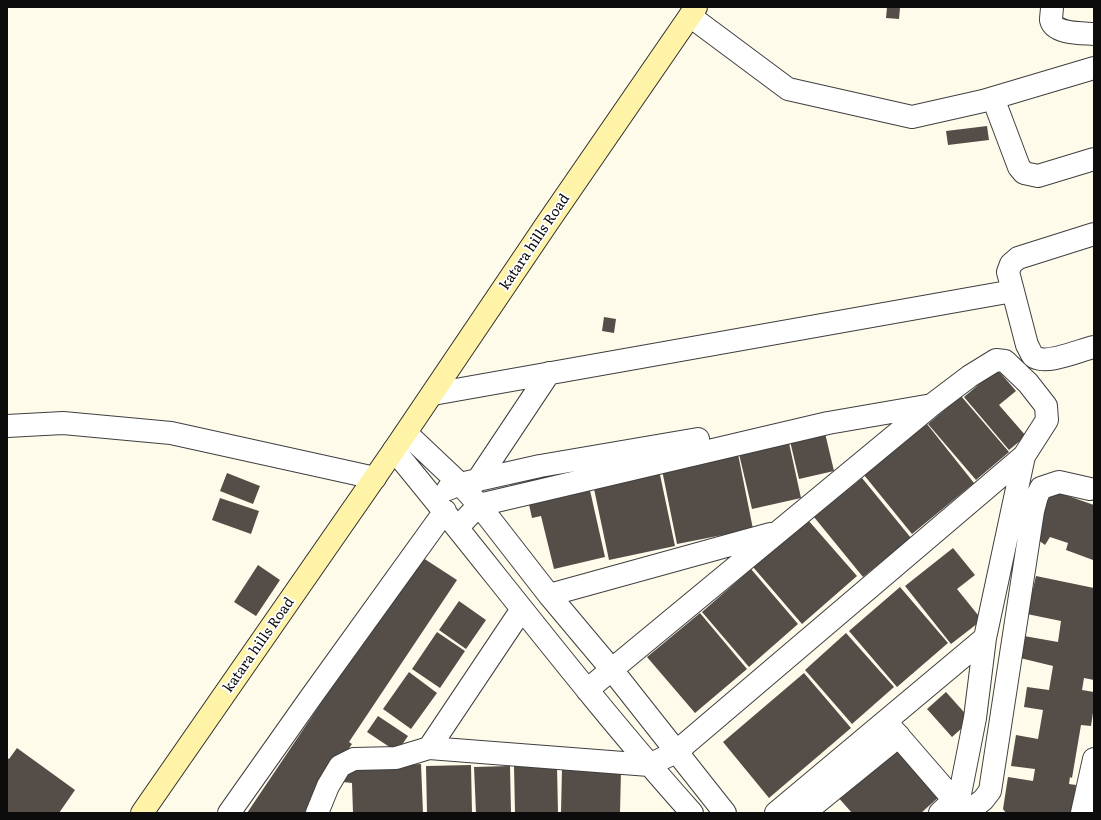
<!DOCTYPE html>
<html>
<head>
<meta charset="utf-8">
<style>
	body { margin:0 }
	#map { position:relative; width:1101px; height:820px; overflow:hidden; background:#fffbeb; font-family:Literata,serif }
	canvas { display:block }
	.frame { position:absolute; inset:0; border:8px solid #0c0c0c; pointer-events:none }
</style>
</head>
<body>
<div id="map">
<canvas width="1101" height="820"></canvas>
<div class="frame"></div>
</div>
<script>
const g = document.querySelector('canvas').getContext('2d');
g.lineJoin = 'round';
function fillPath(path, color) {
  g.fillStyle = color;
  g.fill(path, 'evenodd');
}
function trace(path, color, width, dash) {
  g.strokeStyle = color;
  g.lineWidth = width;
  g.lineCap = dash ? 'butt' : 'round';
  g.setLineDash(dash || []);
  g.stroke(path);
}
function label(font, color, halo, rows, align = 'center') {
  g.font = font + ' Literata,serif';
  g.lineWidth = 4;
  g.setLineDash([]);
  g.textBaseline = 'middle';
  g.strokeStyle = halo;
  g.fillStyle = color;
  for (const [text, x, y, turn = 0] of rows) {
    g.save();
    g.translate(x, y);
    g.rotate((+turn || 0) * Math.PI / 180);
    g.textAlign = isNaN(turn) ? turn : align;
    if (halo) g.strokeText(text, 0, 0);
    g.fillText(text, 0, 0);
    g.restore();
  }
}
fillPath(new Path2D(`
	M 887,7 L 900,8 L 899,19 L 886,18 Z
	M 987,126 L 989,140 L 948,145 L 946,131 Z
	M 604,317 L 616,319 L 614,333 L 602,331 Z
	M 997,369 L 1016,391 L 999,405 L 1026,436 L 1009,450 L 964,397 Z
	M 961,396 L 1009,452 L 976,480 L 928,424 Z
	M 927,424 L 974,483 L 912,534 L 864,475 Z
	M 825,433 L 834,471 L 799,479 L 790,441 Z
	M 789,443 L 801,498 L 752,509 L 739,454 Z
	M 738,454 L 753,529 L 677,544 L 662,470 Z
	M 659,470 L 675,546 L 609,560 L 593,484 Z
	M 227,473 L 260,486 L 253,504 L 220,491 Z
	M 862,478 L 911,538 L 863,577 L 814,517 Z
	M 589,486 L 605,557 L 554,569 L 541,516 L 532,518 L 528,500 Z
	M 1048,489 L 1094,505 L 1093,560 L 1066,550 L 1068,543 L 1050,537 L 1045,545 L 1037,539 Z
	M 220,498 L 259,511 L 251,534 L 212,520 Z
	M 808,520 L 857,576 L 802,624 L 753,567 Z
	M 953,548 L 975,575 L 957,589 L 982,620 L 951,644 L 905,586 Z
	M 420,556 L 457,580 L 349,742 L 352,744 L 304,813 L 247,813 Z
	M 258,565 L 280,580 L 256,616 L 234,602 Z
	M 751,569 L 798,624 L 749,667 L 702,612 Z
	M 1036,576 L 1094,588 L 1094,680 L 1084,678 L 1082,690 L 1094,692 L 1094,706 L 1091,726 L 1081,725 L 1072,778 L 1070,777 L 1069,784 L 1076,785 L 1072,813 L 1006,813 L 1003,809 L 1008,777 L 1033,781 L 1035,769 L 1011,766 L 1016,735 L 1038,739 L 1043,710 L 1024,707 L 1027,687 L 1049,690 L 1053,666 L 1020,658 L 1024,636 L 1058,642 L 1061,621 L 1027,614 Z
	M 900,587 L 948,643 L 897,687 L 849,631 Z
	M 459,601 L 486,620 L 466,649 L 439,630 Z
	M 700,613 L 747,669 L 695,713 L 647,657 Z
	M 437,632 L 465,651 L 440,688 L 412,669 Z
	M 846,633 L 894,687 L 852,724 L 805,670 Z
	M 409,672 L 437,693 L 411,729 L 383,709 Z
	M 804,673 L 851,728 L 769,798 L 723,742 Z
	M 946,692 L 971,720 L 952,737 L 927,709 Z
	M 378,716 L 408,736 L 397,752 L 367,732 Z
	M 895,743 L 941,795 L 921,813 L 852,813 L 837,796 Z
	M 17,748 L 75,790 L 59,813 L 10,813 L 7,811 L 7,758 L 9,759 Z
	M 421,764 L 423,813 L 353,813 L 352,783 L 343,782 L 344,768 Z
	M 471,765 L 472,813 L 427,813 L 426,766 Z
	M 510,766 L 511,813 L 476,813 L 474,767 Z
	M 514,766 L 557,766 L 558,813 L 515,813 Z
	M 562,768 L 621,770 L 620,813 L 561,813 Z`), '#544d48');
const minor = new Path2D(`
	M 1052,7 C 1052,11 1051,16 1051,20 C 1054,34 1082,33 1094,34
	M 690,16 L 788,89 L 912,117 L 983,101 L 1094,68
	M 993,98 L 1019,167 L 1024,173 L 1038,176 L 1094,159
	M 1094,234 L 1018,258 L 1011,264 L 1008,272 L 1027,345 C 1029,348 1031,354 1033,356 C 1045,366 1080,350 1094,347
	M 433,394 L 1013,291
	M 7,426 L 63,423 L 171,433 L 375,478
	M 406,433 L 460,484 L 479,505 L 549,595 L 612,670 L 725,813
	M 394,450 C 494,571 588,697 692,813
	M 477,481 L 549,373
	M 448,489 L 460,484 L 540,466 L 698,439
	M 458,527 L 479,505 L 828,423 L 932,405
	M 549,595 L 770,534
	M 522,609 L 429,748 L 649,765 L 676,752 L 1024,456
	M 587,690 L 933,404 L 970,376 L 996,360 L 1005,361 L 1028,383 L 1046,406 L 1047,420 L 1024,456 L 985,638 L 975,718 L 960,794 L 940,813
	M 889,725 L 954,800
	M 229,813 L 311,697 L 445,511
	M 317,813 L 328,786 L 340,766 L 354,759 L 396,758 L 429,748
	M 776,813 L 985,638
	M 804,813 L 899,736
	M 966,813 L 983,800 L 990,791 L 1033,511 L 1037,496 L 1041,488 L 1059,482 L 1090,489
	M 1082,813 L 1094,759`);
const secondary = new Path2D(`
	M 142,813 L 394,450 L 548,222 L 696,7`);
trace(minor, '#3f3f3f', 24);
trace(secondary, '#2e2e2e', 24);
trace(minor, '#fff', 22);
trace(secondary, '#fef3a7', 22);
label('14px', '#0c0c0c', '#fff', [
	["katara hills Road",535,242,-56],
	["katara hills Road",259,645,-55]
]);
</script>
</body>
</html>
